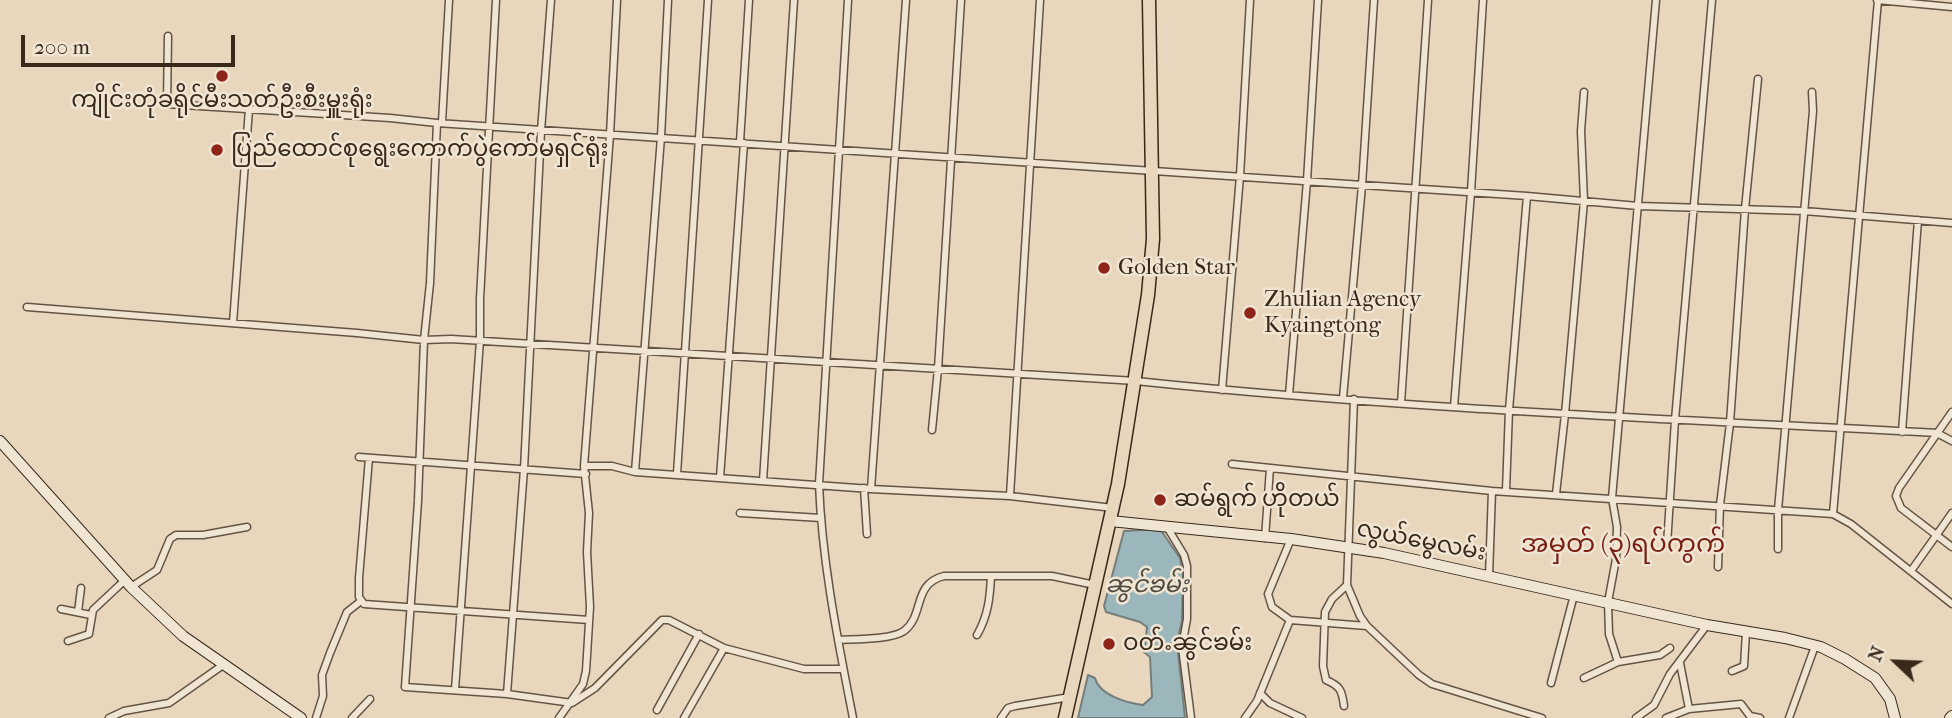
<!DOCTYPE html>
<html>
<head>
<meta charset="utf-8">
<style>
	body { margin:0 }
	#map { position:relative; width:1952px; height:718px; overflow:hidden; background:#e8d7bc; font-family:"IM FELL French Canon",serif }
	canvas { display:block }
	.north { position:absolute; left:1861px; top:627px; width:70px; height:70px; -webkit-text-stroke:5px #f0e5d3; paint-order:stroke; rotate:293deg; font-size:19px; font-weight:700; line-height:28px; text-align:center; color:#38291b }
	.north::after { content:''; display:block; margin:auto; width:24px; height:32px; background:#38291b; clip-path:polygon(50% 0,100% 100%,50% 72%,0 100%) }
	.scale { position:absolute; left:21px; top:35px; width:214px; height:32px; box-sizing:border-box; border:4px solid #38291b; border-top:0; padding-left:9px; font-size:21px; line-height:24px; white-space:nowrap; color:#38291b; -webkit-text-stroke:5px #f0e5d3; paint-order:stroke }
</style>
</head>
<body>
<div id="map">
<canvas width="1952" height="718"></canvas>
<div class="north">N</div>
<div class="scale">200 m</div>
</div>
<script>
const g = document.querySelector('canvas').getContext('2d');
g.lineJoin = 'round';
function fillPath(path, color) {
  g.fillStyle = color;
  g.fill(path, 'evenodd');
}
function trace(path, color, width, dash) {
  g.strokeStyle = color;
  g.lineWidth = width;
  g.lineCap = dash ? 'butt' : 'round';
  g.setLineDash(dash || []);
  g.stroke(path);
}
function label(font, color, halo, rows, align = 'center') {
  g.font = font + ' "IM FELL French Canon","Noto Sans Myanmar",serif';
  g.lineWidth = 5;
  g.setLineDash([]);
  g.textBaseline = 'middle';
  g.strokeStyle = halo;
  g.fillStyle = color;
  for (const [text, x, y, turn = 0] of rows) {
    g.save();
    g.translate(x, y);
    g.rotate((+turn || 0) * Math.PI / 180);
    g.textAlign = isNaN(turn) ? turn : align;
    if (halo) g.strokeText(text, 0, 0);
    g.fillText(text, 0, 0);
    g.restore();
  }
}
const water = new Path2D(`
	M 1160,529 L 1180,558 L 1183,574 L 1182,621 L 1177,642 L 1185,718 L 1078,718 L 1088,675 L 1095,678 C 1099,695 1127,703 1143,705 L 1152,697 L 1150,657 L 1144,652 L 1147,627 L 1140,622 L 1106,612 L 1104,606 L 1124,531 Z`);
fillPath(water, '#9cb7bc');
trace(water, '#747e7c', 2);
const street = new Path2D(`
	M 848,0 L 819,484 C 822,563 838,641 853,718
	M 1877,0 L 1952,7
	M 168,36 L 167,104 L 390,118 L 437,123
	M 442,122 L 449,0
	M 740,142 L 749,0
	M 27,307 L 357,333 L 424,340 L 451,339 L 1136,381 C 1402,409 1670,419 1937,433 L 1952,441
	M 233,323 L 249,109
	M 1222,390 L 1240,176 L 1250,0
	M 1289,395 L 1307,181 L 1318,0
	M 1343,398 L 1362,185 L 1374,0
	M 1354,399 L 1347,585 L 1360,616 L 1367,626 L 1419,675 L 1432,684 L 1542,718
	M 1401,403 L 1428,0
	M 1454,407 L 1471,192 L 1483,0
	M 1952,412 L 1899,488 L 1896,496 L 1901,508 L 1952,547
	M 932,430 L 938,369 L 961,0
	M 1902,432 L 1918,220
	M 359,457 L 586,474
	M 369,458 L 359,578 L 359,597 L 364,604 L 589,620
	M 1232,464 L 1492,491 L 1833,514 L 1851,524 L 1952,604
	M 584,466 L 612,466 L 635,472 L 871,489 L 1010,496 L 1113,508
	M 635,472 L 661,137 L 668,0
	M 677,474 L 708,0
	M 720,478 L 744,143
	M 763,481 L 794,0
	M 864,488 L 867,534
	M 871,489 L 906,0
	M 1506,491 L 1509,410 L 1527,196
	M 1556,494 L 1565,414 L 1584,201 L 1581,131 L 1584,92
	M 1010,496 L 1040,0
	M 740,513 L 821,518
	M 1833,514 L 1878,0
	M 1167,527 L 1184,555 L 1187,566 L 1187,619 L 1182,647 L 1191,718
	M 1265,538 L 1270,468
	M 1291,539 L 1268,594 L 1272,607 L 1290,620 L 1367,626
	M 1667,545 L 1675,420 L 1712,0
	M 1778,549 L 1778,510 L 1813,111 L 1812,92
	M 1718,567 L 1720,505 L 1730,423 L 1745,209 L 1758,79
	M 1911,571 L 1952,513
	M 1489,576 L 1492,491
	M 131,587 L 157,570 L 170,539 L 176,535 L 203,535 L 247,527
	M 61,609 L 91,615
	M 78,612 L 81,588
	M 977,635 C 988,616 990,598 991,576
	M 838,640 C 854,639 891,640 904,631 C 925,615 912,584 944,576 L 1052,576 L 1095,585
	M 68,641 L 89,634 L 93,610 L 125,580
	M 1618,662 L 1609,634 L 1608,602 L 1616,559 L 1617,527 L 1612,498 L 1656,0
	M 1680,663 L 1689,709
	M 843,669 L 804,669 L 724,648 L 669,620 L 662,620 L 595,688 L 572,703 L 507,694 L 405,687 L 418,501 L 424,340 L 430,283 L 437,123 L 1527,196 L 1638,206 L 1804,211 L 1952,223
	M 1732,671 L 1744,666 L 1746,632
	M 1584,678 L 1618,662 L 1660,655 L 1670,648
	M 1551,683 L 1574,595
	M 455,690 L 480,340 L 480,299 L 496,0
	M 1260,693 L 1270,703 L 1302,718
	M 507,694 L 524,469 L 541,131 L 551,0
	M 1344,706 C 1342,690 1340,686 1326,680 L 1323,666 L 1325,612 L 1332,599 L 1347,585
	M 657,710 L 699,634
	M 109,718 L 124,711 L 169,703 L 223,665
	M 316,718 L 323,696 L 322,675 L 330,653 L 347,612 L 361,601
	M 352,718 L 370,699
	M 559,718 L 583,684 L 586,671 L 590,607 L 587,552 L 589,513 L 584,466 L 610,135 L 617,0
	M 684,718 L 724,648
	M 1001,718 L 1008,708 L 1015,706 L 1070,697
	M 1245,718 L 1257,701 L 1290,620
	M 1636,718 L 1654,705 L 1670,674 L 1707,625
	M 1666,718 L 1689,709 L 1741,704 L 1750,716 L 1760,718
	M 1789,718 L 1815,646`);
const secondary = new Path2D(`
	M 0,441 L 131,587 L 183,636 L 301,718
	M 1110,521 L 1291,539 L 1384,553 L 1707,625 L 1785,638 L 1821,647 L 1845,659 L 1875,678 L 1890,699 L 1895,718
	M 1950,718 L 1952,716`);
const highway = new Path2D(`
	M 1065,718 L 1118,484 L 1148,295 L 1153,239 L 1149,0`);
trace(street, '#645443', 9);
trace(secondary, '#38291b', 12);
trace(highway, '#38291b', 15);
trace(street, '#f0e5d3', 6);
trace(secondary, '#f0e5d3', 10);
trace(highway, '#e8d7bc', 12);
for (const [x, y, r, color] of [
	[222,76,7,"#8f2418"],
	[217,150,7,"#8f2418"],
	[1104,268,7,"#8f2418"],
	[1250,313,7,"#8f2418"],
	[1160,500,7,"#8f2418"],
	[1109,644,7,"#8f2418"]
]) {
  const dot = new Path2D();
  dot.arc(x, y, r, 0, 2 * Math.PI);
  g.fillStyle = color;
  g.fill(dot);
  trace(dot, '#f0e5d3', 2.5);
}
label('23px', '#38291b', '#f0e5d3', [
	["ကျိုင်းတုံခရိုင်မီးသတ်ဦးစီးမှူးရုံး",222,101,"center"],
	["ပြည်ထောင်စုရွေးကောက်ပွဲကော်မရှင်ရုံး",231,150],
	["Golden Star",1118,268],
	["Zhulian Agency",1264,300],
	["Kyaingtong",1264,326],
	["ဆမ်ရွက် ဟိုတယ်",1174,500],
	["ဝတ်ႉၼွင်ၶမ်း",1123,644]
], 'left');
label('23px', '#38291b', '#f0e5d3', [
	["လွယ်မွေလမ်း",1421,542,11]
]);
label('italic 24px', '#514c43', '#f0e5d3', [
	["ၼွင်ၶမ်း",1147,586]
]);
label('26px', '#7a1f14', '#f0e5d3', [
	["အမှတ် (၃)ရပ်ကွက်",1623,546]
]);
</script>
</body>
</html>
